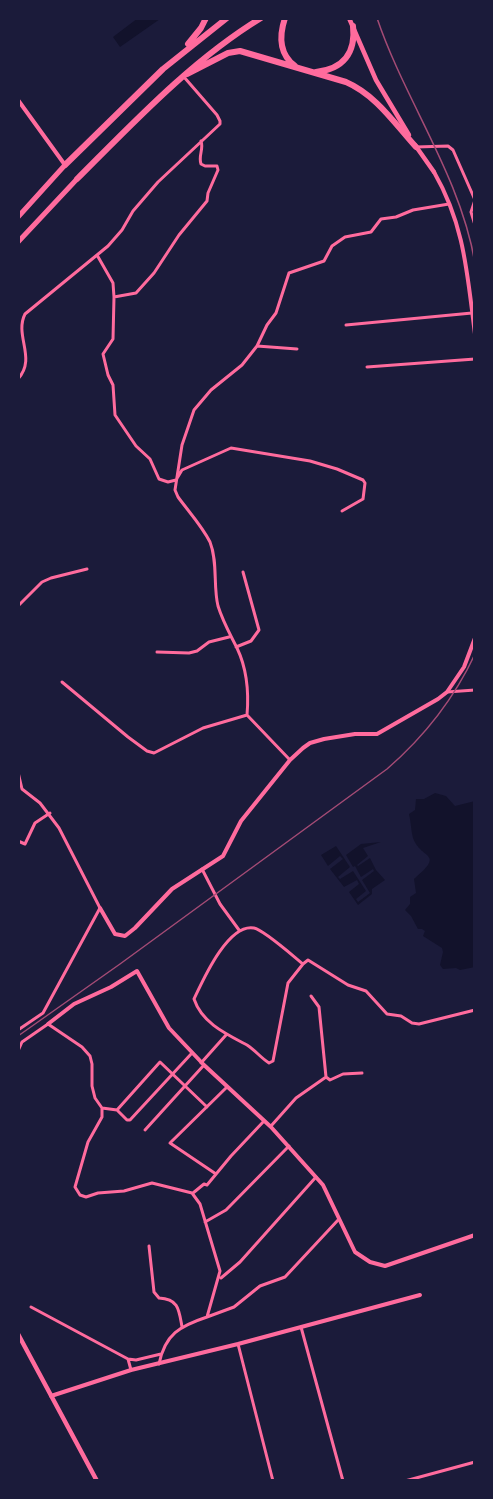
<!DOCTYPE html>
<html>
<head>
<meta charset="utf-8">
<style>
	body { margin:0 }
	#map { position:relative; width:493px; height:1499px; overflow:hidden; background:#1b1b3a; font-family:"Archivo Narrow",sans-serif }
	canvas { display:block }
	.frame { position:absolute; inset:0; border:20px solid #1b1b3a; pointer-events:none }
</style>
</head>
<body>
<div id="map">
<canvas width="493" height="1499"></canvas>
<div class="frame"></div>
</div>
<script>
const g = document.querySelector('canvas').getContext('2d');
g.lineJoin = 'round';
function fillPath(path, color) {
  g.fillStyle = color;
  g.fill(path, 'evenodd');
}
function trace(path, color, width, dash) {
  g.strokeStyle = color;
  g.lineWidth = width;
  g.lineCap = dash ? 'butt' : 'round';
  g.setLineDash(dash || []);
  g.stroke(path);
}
fillPath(new Path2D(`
	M 138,18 L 160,19 L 120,47 L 113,37 Z
	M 435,793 L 446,796 L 455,806 L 475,801 L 475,967 L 460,970 L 456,968 L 443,969 L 440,965 L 443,952 L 442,948 L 423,936 L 425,931 L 422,929 L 418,929 L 411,916 L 405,910 L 410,904 L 410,897 L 416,893 L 414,879 C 446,852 421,860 413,838 C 411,831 411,822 409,814 L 415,810 L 416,799 L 424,799 Z
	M 381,842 L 363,848 L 368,856 L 357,865 L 358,866 L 370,858 L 376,870 L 385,880 L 372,889 L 372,894 L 358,905 L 349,892 L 359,884 L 357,880 L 344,887 L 330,869 L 343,859 L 340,856 L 328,866 L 321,855 L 336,846 L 350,867 L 338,877 L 340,879 L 353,871 L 366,891 L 356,899 L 358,902 L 370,893 L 362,880 L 374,871 L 373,869 L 361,877 L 355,866 L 353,867 L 346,855 L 361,844 Z`), '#12122b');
trace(new Path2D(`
	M 416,147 L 448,146 L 453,150 L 475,200
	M 475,200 L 471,212 L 475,225
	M 97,255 L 113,283 L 114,297 L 113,339 L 103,354 L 108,375 L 113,385 L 115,415 L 136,446 L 150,459 L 159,479 L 168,482 L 176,480 L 182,470 L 231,448 L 310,461 L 337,469 L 363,480 L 365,483 L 363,499 L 342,511
	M 114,297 L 136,293 L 154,273 L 179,235 L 207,201 L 208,193 L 218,170 L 217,166 L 205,166 L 201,164 C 198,156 204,149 201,141
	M 346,325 L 472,313
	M 257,346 L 297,349
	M 367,367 L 475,359
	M 18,379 C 37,358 14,336 25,314 L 108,246 L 122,230 L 133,211 L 158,182 L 220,124 L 220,121 L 217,115 L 184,77
	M 18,606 L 42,582 L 51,578 L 87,569
	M 236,647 L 251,641 L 259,630 L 243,572
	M 157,652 L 189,653 L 197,651 L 209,642 L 229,637
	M 62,682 L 128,737 L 147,751 L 154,753 L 203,728 L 247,715
	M 447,692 L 475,690
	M 290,760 L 247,715 C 249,692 247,669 237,648 C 230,634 223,622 218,606 C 213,586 218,562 210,542 C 202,526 189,512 178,497 L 175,490 L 182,445 L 194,410 L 211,390 L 242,365 L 257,346 L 267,325 L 276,313 L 289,273 L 324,261 L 332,246 L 345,237 L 371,232 L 381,219 L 396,217 L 413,210 L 449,204
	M 18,772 L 22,789 L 40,803 L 59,828 L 100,908 L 43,1013 L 18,1030
	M 18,841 L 25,844 L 35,823 L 50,813
	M 202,869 L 220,904 L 239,930
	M 303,964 L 288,983 L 273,1061 L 269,1063 C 261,1058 255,1050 247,1045 C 226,1034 202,1023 194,999 C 203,980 228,923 254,928 C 264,930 293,956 303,964 L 308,960 L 348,985 L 366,991 L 387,1014 L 401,1016 L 412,1023 L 419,1024 L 475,1010
	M 311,996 L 319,1007 L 326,1077
	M 18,1051 L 22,1042 L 48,1024 L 82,1047 L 90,1056 L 92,1064 L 92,1086 L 95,1098 L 102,1108 L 102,1117 L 88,1142 L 75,1187 L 80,1195 L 86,1197 L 98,1193 L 124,1191 L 152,1183 L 192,1193 L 200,1204 L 220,1271 L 207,1317 L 234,1307 L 260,1286 L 285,1277 L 339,1219
	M 201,1063 L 226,1035
	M 102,1108 L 117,1110 L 127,1120 L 130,1120 L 192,1053
	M 117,1110 L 160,1062 L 207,1107
	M 271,1126 L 296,1098 L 326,1077 L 330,1080 L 343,1074 L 362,1073
	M 145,1130 L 204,1065
	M 216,1174 L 170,1143 L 227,1087
	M 193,1193 L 204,1184 L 207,1185 L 231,1156 L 264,1121
	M 205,1222 L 226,1210 L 289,1146
	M 149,1246 L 154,1292 L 159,1298 C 179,1299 179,1310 182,1327
	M 221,1278 L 240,1262 L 316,1177
	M 31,1307 L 128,1359 L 131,1370
	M 301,1327 L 343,1481
	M 238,1344 L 273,1481
	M 128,1359 L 136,1360 L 161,1354
	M 159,1364 C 165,1334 180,1326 207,1317
	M 405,1481 L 475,1462`), '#ff6b9d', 3);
trace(new Path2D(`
	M 18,100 L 65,165
	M 434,172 C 465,226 467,274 475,334
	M 100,908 L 115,934 L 125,936 L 135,928 L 172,889 L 223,856 L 241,821 L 290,760 L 303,748 L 310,743 L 324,739 L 355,734 L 377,734 L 438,699 L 447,692 L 464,667 L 475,638
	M 48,1024 L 74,1004 L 111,987 L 137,971 L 169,1028 L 204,1065 L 271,1127 L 323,1185 L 355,1252 L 370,1262 L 385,1266 L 475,1235
	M 51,1396 L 131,1370 L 238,1344 L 420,1295`), '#ff6b9d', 4);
trace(new Path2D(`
	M 349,18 L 376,80 L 409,135
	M 415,145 L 434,172
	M 18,1334 L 97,1481`), '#ff6b9d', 4.5);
trace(new Path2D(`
	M 18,217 L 65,165
	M 18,242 L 77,179`), '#ff6b9d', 5);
trace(new Path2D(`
	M 285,18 C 279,36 279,54 295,66
	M 188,44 L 201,28 L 206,18
	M 316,72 C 343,69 356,53 353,26
	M 187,74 L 228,53 L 240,51 L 346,82 C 376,95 395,124 416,147
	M 65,165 L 163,69 L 227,18
	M 77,179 C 134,122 192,60 261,18`), '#ff6b9d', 6);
trace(new Path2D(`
	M 377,18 C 405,101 460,175 475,263
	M 18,1036 L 120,964 L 387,769 C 425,736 454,699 475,654`), '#a44b75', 1.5);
</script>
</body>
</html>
